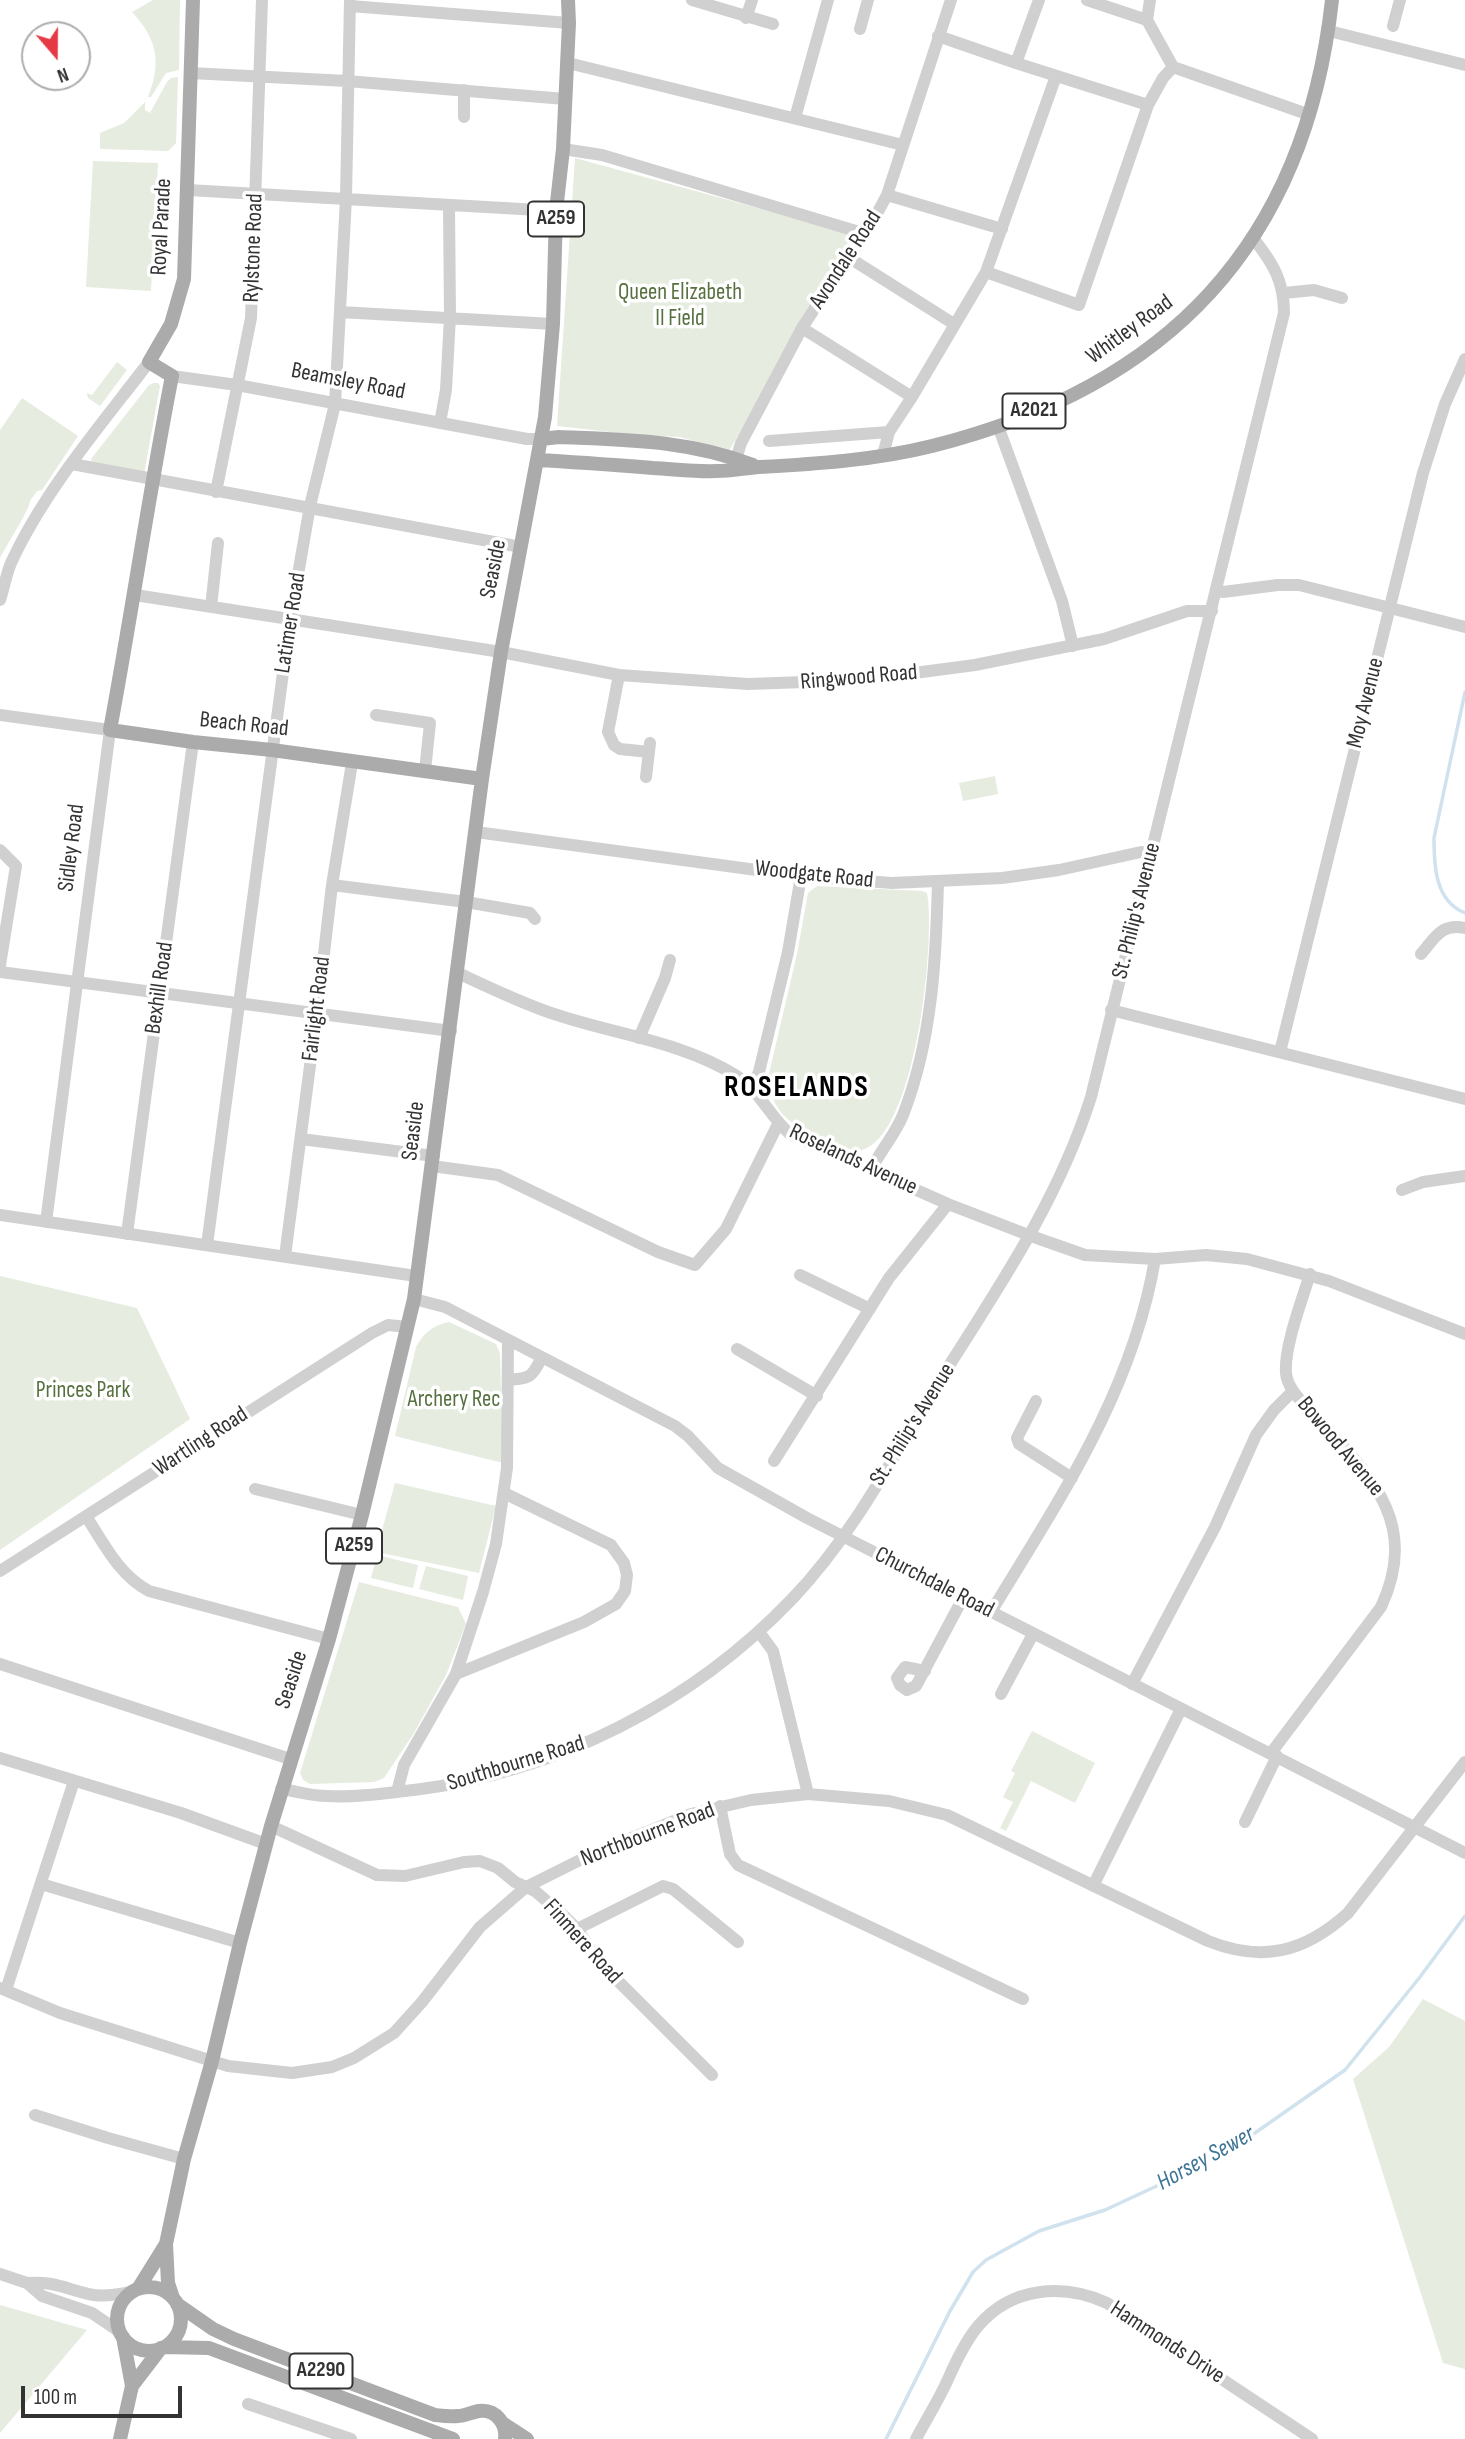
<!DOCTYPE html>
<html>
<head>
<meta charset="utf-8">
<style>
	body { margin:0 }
	#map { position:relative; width:1465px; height:2439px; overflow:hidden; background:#fff; font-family:"Sofia Sans Condensed",sans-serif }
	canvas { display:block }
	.north { position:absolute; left:21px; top:21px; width:70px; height:70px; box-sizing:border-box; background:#fff; border:2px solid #adadad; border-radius:50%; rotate:160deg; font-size:19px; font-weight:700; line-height:28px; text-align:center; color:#333 }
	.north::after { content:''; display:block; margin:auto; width:24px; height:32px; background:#e63946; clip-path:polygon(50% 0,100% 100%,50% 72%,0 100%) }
	.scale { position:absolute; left:21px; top:2386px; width:161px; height:32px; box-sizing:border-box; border:4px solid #333; border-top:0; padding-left:9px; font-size:21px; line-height:24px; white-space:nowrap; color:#333; -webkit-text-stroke:5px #fff; paint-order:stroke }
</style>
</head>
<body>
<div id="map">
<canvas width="1465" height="2439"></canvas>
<div class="north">N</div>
<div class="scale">100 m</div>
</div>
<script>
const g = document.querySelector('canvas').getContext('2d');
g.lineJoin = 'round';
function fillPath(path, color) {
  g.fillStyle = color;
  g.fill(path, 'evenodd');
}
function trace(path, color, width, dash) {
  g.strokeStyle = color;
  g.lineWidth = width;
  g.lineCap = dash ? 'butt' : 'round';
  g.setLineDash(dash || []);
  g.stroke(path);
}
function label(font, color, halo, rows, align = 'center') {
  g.font = font + ' "Sofia Sans Condensed",sans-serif';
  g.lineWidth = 7;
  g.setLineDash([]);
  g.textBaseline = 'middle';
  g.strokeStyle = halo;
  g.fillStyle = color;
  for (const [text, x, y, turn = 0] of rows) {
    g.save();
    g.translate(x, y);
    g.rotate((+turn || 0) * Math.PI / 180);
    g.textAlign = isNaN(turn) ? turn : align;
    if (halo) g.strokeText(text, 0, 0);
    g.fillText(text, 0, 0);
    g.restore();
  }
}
fillPath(new Path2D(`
	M 153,0 L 180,0 L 179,70 L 166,73 L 151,97 L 148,97 C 162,62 157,39 132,12 Z
	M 178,77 L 176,143 L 168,151 L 100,149 L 100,133 L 124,123 L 145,102 L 145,110 L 150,113 L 167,82 L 171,78 Z
	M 575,158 L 853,234 L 729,451 L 680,437 L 637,435 L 557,426 Z
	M 93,161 L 158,163 L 151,291 L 86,287 Z
	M 117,362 L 127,370 L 100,406 L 88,398 L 87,393 L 92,395 Z
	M 154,383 L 158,383 L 160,386 L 144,474 L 92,462 L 91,459 L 149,385 Z
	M 22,398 L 78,436 L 42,490 L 37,491 L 30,501 C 30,509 6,546 0,558 L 0,430 Z
	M 995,776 L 998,794 L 963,801 L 959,783 Z
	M 817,886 L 922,891 L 927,893 C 936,939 915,1151 855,1151 C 815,1134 773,1128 768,1078 L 797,954 L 808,893 Z
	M 0,1276 L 137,1308 L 190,1419 L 0,1550 Z
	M 449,1322 L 496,1344 L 500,1354 L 503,1463 L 395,1436 L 416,1347 C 425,1332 432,1326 449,1322 Z
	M 395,1483 L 496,1506 L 479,1573 L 376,1552 Z
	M 377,1555 L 418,1565 L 413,1588 L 371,1578 Z
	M 426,1566 L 468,1576 L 463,1600 L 419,1589 Z
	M 359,1582 L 458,1607 L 466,1624 L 446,1675 L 414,1733 L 384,1778 L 374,1782 L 310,1784 L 303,1780 L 300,1773 Z
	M 1032,1731 L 1095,1763 L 1075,1803 L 1031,1781 L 1006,1831 L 1000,1828 L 1013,1802 L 1003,1797 L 1015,1773 L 1011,1771 Z
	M 1423,1999 L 1465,2021 L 1465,2369 L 1443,2363 L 1353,2079 L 1389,2047 Z
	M 0,2305 L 87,2330 L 0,2433 Z`), '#e6ecdf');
trace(new Path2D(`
	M 1465,692 L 1434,838 C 1434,866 1435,901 1465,913
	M 886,2439 L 950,2311 L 973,2272 L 986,2260 L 1039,2231 L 1105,2210 L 1174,2178 L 1242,2142 L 1345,2070 L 1420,1977 L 1465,1916`), '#cfe2ee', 3.5);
trace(new Path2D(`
	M 692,0 L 773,24
	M 1087,0 L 1147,20
	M 1150,0 L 1147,20 L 1173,67
	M 350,6 L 569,23
	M 746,18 L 752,0
	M 1393,26 L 1400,0
	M 860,29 L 868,0
	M 1329,31 L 1465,65
	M 938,36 L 1016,63 L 1148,105
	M 568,63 L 903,145
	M 1016,63 L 1039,0
	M 1173,67 L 1310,115
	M 190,73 L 347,81 L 565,99
	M 464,117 L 464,90
	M 795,118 L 828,0
	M 563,149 L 602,155 L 866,234
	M 188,190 L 556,211
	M 887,195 L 1002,229
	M 848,257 L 954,324
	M 986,272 L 1079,305 L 1148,105 L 1163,78 L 1173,67
	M 1284,293 L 1314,290 L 1342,298
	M 340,312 L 553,324
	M 802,328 L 912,397
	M 172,376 L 237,385 L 527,439 L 541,439
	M 440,423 L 446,390 L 450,317 L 449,206
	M 998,426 L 1062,601 L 1073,646
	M 769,441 L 889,432
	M 883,455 L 889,432 L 912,397 L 986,272 L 1056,76
	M 72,464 L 521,547
	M 734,466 L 741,443 L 802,328 L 848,257 L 866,234 L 887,195 L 951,0
	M 216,492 L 251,318 L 262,0
	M 1216,590 L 1223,592 L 1278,585 L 1299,585 L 1465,627
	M 135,595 L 501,652 L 619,675 L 748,684 L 861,680 L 975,665 L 1104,639 L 1187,611 L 1212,611
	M 0,600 C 4,588 6,575 11,563 C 44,491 101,425 149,362
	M 211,607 L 218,543
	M 619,675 L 608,732 L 614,745 L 620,749 L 649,752
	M 0,715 L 110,730 L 46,1222
	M 376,715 L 430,723 L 425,771
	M 646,777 L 650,743
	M 476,832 L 801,876 L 892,883 L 1002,878 L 1059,870 L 1141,852 L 1152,854
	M 0,850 L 16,866 L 0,965
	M 332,885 L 466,902 L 530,913 L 535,919
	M 1421,954 C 1435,938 1441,923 1465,928
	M 0,972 L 451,1031
	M 458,973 C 488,987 519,1002 551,1013 C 612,1034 681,1041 737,1076 C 759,1090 770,1117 790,1134 L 948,1204 L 1031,1236 L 1085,1255 L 1155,1259 L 1206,1255 L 1247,1259 L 1329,1281 L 1465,1334
	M 1111,1010 L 1465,1099
	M 639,1038 L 665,978 L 670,960
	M 1280,1052 L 1423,473 L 1445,404 L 1465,359
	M 752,1088 L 759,1072 L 788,952 L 801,876
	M 301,1139 L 434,1156
	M 432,1166 L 498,1175 L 658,1252 L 695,1265 L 726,1229 L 778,1124
	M 871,1170 C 880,1151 895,1135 903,1115 C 932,1041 936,961 938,882
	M 1402,1190 L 1423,1182 L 1465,1176
	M 0,1215 L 416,1276
	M 127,1234 L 193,742
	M 207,1245 L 290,620 L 310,506 L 335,404 L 346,198 L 350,0
	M 285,1256 L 318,1005 L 332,885 L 352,763
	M 800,1275 L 870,1309
	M 414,1299 L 445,1307 L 675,1426 L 688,1436 L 718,1468 L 807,1518 L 1465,1853
	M 737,1349 L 817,1396
	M 508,1380 C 529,1378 531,1379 541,1359
	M 1036,1401 L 1017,1438 L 1019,1444 L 1072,1478
	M 774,1461 L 889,1278 L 948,1204
	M 255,1489 L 362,1515
	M 86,1516 C 104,1544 119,1575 149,1591 L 329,1639
	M 0,1571 L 372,1333 L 388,1325 L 407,1327
	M 991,1612 C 1059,1500 1133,1391 1155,1259
	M 759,1632 L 773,1651 L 808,1794
	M 0,1664 L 290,1759
	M 925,1671 L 905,1667 L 897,1678 L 900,1685 L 907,1690 L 916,1686 L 963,1598
	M 456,1674 L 584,1622 L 616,1604 L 625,1591 L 627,1575 L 624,1563 L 611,1545 L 504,1493
	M 1132,1684 L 1215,1527 L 1256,1435 L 1274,1410 L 1293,1391
	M 1001,1694 L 1033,1634
	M 1271,1753 L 1381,1607 C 1422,1519 1366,1472 1311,1412 C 1302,1402 1287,1388 1286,1373 C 1284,1347 1302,1300 1310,1274
	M 0,1758 L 181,1813 L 266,1844
	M 281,1789 C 296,1791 312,1796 327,1796 C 356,1798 386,1793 414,1790 C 558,1772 693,1703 793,1598 C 856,1532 897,1449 945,1372 C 1001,1284 1059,1198 1091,1097 L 1284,313 C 1284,281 1273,263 1253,238
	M 397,1792 L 404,1765 L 456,1674 L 483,1592 L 496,1544 L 507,1468 L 508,1341
	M 720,1806 L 730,1854 L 738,1865 L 1023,1999
	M 1245,1822 L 1277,1756
	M 271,1826 L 377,1875 L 405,1876 L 464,1862 L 480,1861 L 498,1868 L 515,1882 L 535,1891 L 564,1916 L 577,1929 L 600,1963 L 712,2075
	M 41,1884 L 240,1943
	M 1093,1886 L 1181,1709
	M 577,1929 L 663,1886 L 673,1889 L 738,1942
	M 0,1988 L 60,2013 L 228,2066 L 292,2073 L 332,2067 L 354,2058 L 394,2033 L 422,2002 L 480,1927 L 526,1887 L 592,1854 L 691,1814 L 751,1800 L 808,1794 L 889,1801 L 947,1815 L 1208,1941 C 1263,1963 1305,1952 1348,1913 L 1465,1762
	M 6,1990 L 74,1781
	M 35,2115 L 108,2138 L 184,2159
	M 0,2274 L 27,2283 L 42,2296 L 92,2313 L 120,2332
	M 27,2283 C 57,2281 67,2290 94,2295 C 107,2297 121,2294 134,2291
	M 248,2404 L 351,2439
	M 916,2439 C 927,2418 940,2398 949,2377 C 957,2359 966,2340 979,2325 C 1012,2287 1063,2283 1107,2303 L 1312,2439`), '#d0d0d0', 12);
trace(new Path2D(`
	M 193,0 L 184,279 L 171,324 L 149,362 L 172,376 C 149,493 132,612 110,730 L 193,742 L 272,750 L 482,779
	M 541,439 L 559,437 C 628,440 688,440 753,465
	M 537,460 C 576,462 615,465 653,468 C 674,469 696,472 717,471 C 731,471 745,468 759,467 C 816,464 876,460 932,446 C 1168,387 1305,244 1332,0
	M117 2319a32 32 0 1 1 64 0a32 32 0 1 1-64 0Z
	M 138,2289 L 166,2244
	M 173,2298 L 168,2283 L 166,2244 L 184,2159 L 212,2061 L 240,1943 L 271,1826 L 329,1639 L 362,1515 L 414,1299 L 482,779 L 501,652 L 545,417 L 553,324 L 556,211 L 563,149 L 569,23 L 568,0
	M 177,2304 L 213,2329 L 234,2339 L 435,2415 C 443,2416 450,2417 458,2416 C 465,2416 472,2412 479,2411 C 496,2409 507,2424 505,2439
	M 165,2347 L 209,2348 L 453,2439
	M 132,2386 L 161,2348
	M 504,2424 L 527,2439
	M 120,2439 L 132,2386 L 123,2337`), '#ababab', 14);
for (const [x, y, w] of [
	[556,219,56],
	[1034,411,63],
	[354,1546,56],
	[321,2371,63]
]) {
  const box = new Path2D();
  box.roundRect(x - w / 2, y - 17.5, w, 35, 5);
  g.fillStyle = '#fff';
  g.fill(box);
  trace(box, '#333', 2);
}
label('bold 21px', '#333', null, [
	["A259",556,219],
	["A2021",1034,411],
	["A259",354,1546],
	["A2290",321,2371]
]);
label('23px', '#333', '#fff', [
	["Royal Parade",162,227,-87],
	["Rylstone Road",254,248,-88],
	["Avondale Road",846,260,-57],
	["Whitley Road",1130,330,-36],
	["Beamsley Road",348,382,11],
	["Seaside",494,569,-79],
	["Latimer Road",291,623,-81],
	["Ringwood Road",859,678,-5],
	["Moy Avenue",1366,703,-76],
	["Beach Road",244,725,6],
	["Sidley Road",72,848,-83],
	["Woodgate Road",814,875,6],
	["St. Philip's Avenue",1137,911,-76],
	["Bexhill Road",160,988,-82],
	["Fairlight Road",317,1009,-83],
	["Seaside",414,1131,-83],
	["Roselands Avenue",853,1160,25],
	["St. Philip's Avenue",913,1425,-58],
	["Wartling Road",201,1442,-33],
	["Bowood Avenue",1340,1447,50],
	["Churchdale Road",934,1583,27],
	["Seaside",292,1680,-72],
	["Southbourne Road",516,1764,-17],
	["Northbourne Road",648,1835,-21],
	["Finmere Road",582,1942,48],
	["Hammonds Drive",1167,2343,33]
]);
label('23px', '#56703f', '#fff', [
	["Queen Elizabeth",680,293],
	["II Field",680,319],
	["Princes Park",83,1391],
	["Archery Rec",454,1400]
]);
label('italic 24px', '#3f7597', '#fff', [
	["Horsey Sewer",1206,2159,-29]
]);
g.letterSpacing = '2px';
label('bold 30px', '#000', '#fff', [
	["ROSELANDS",797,1088]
]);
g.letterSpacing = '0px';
</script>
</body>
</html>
